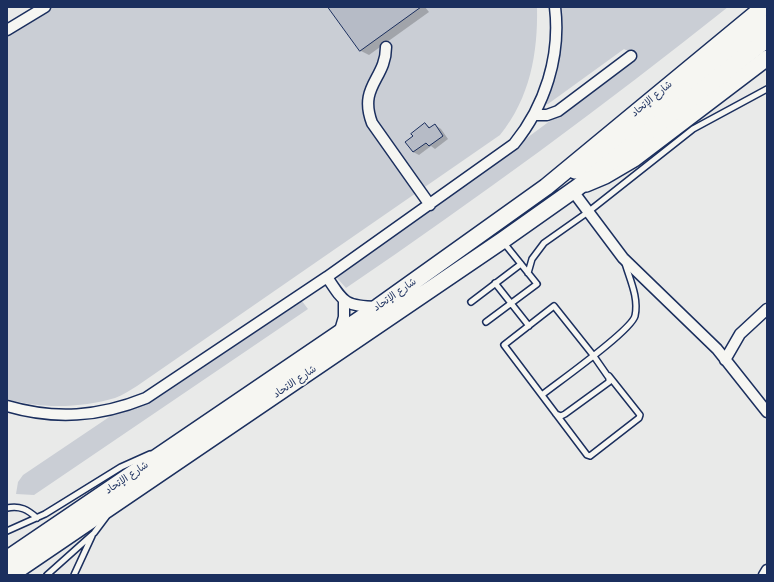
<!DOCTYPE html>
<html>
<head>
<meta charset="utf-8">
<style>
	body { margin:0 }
	#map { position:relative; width:774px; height:582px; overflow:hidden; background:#e9eae9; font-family:"Balsamiq Sans",sans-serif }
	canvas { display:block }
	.frame { position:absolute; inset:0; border:8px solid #1b2f5e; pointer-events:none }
</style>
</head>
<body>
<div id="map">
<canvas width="774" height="582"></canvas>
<div class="frame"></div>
</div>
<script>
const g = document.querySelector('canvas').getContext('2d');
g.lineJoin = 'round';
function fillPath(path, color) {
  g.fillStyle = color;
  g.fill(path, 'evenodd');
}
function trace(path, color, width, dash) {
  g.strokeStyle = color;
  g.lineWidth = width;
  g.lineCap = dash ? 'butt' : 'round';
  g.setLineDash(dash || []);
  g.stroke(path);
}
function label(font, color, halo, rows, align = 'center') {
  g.font = font + ' "Balsamiq Sans","Playpen Sans Arabic",sans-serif';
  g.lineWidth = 4;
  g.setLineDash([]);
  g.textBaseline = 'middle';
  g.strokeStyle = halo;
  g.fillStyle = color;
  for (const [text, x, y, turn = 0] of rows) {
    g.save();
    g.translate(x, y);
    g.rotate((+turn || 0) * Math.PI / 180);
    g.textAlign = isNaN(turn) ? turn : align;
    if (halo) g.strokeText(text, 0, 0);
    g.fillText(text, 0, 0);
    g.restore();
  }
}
fillPath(new Path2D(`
	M 47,7 L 537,7 C 538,53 530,98 500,135 L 137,386 C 130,390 123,395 115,398 C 82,408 40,409 7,399 L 7,31 Z
	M 550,7 L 728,7 C 605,105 477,199 346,288 L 337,278 L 638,56 L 624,49 L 548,104 L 541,106 L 535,103 L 536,95 L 539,90 L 549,53 Z
	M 295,292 L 308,309 L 34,495 L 16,494 L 18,482 L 23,475 Z`), '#caced5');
fillPath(new Path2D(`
	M 329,7 L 425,7 L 429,12 L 369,55 L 361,51 Z
	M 425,124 L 431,128 L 435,125 L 441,129 L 448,139 L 435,149 L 431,146 L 419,155 L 413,152 L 414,137 Z`), '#0003');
const building = new Path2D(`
	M 328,7 L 421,7 L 360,51 Z
	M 425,123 L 429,128 L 435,124 L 443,136 L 429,146 L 426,143 L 413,152 L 405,142 L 413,136 L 411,134 Z`);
fillPath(building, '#b6bbc6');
trace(building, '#1b2f5e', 1);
const service = new Path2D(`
	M 528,273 L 532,259 L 544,243 L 588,212 L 693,129 L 767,89
	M 495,283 L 529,326
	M 471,302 L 521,264
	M 486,322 L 537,284 L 504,243
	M 542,395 C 557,383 631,331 635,316 C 639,298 630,280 625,263
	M 556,414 L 561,416 L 565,414 L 609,382 L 609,378 L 593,355 L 554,306 L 504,345 L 587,455 L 590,456 L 639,418 L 640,415 L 609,376
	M 7,508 C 20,505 28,510 37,518
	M 7,531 L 45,514 L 121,467 L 150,454
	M 47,575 L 94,533 L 106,517
	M 74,575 L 92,536`);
const minor = new Path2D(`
	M 7,30 L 45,7
	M 386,47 C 386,79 358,86 372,123 L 430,205
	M 535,115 L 547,115 L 558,111 L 631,56
	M 572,190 L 623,258 L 717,349 L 767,412
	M 327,277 C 344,303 345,306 377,307
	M 339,334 L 344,317 L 344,301
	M 725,360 L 740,334 L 767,309
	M 7,406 C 55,420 99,417 146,398 L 327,277 L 514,144 C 545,106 561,56 555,7
	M 764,575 L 767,570`);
const primary = new Path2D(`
	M 575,171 L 690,85 L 767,23
	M 586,184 L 605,176 L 634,159 L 767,58`);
const trunk = new Path2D(`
	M 7,559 L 378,307 L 546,187 L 764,7
	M 10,575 L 503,240 L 578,187 L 767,39`);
trace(service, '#1b2f5e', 8);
trace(minor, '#1b2f5e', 13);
trace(primary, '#1b2f5e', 18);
trace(trunk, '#1b2f5e', 19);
trace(service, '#f6f6f2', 5);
trace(minor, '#f6f6f2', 10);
trace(primary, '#f6f6f2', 15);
trace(trunk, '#f6f6f2', 16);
label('10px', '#1b2f5e', '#f6f6f2', [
	["شارع الإتحاد",652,99,-40],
	["شارع الإتحاد",395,295,-35],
	["شارع الاتحاد",295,382,-34],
	["شارع الإتحاد",127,478,-34]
]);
</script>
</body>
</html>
